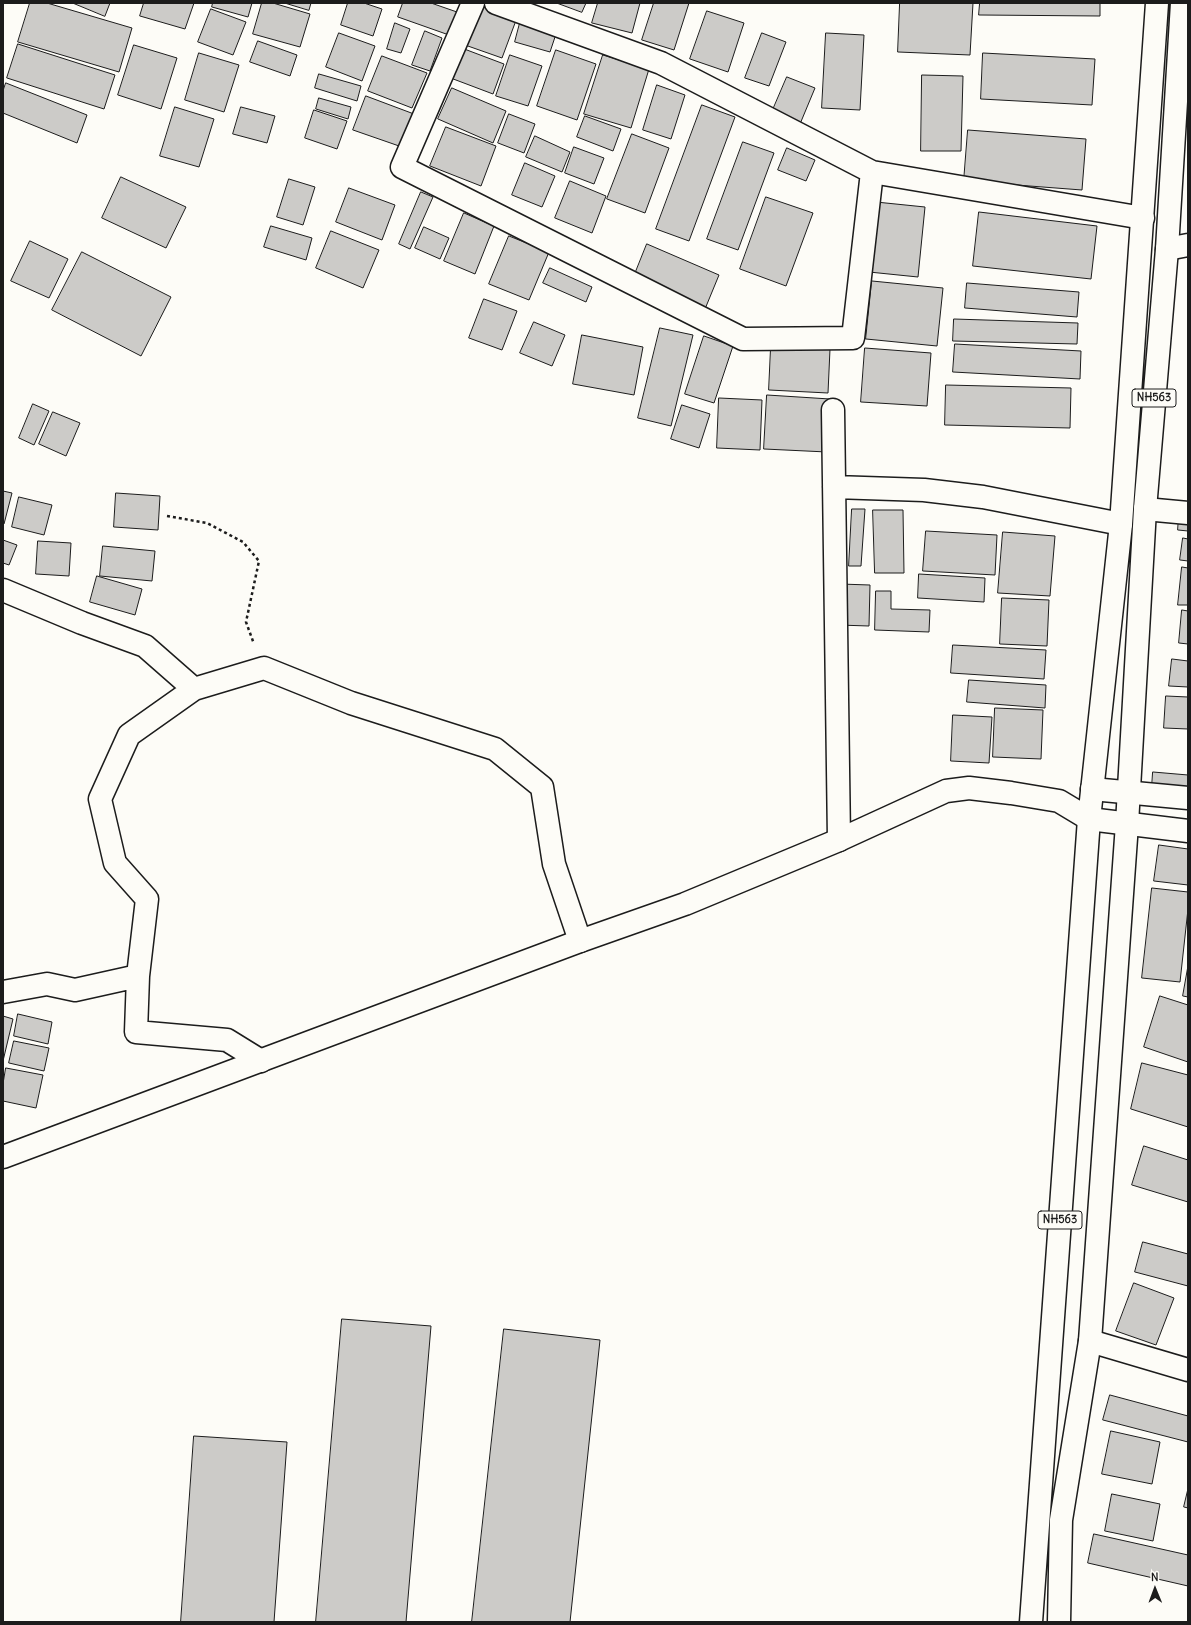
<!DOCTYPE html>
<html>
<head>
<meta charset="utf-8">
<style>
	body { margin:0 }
	#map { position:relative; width:1191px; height:1625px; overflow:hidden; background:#fdfcf7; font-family:Delius,sans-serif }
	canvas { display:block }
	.frame { position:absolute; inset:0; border:4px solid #1c1c1c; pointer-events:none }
	.north { position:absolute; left:1135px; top:1569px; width:40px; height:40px; -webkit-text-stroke:3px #fdfcf7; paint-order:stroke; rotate:359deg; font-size:11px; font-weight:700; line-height:16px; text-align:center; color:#1c1c1c }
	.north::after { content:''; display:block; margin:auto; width:14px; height:18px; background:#1c1c1c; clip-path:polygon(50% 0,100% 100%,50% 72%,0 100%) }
</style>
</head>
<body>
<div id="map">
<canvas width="1191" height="1625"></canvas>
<div class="frame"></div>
<div class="north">N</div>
</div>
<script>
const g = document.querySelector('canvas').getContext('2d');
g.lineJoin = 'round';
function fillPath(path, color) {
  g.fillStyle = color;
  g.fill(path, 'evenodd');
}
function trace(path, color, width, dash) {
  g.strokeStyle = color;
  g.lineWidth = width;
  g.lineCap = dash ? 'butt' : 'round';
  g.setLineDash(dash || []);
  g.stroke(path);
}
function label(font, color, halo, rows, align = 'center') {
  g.font = font + ' Delius,sans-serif';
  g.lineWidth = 3;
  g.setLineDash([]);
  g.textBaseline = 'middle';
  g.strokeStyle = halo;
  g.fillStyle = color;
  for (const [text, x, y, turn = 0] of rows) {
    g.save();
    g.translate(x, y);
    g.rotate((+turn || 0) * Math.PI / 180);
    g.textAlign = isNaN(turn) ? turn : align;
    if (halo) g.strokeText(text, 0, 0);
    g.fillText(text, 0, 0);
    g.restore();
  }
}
const building = new Path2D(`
	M 30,3 L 47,3 L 132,28 L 119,72 L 18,42 Z
	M 73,3 L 110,3 L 105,16 Z
	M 144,3 L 194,3 L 185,29 L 140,16 Z
	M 213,3 L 252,3 L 248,17 L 212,7 Z
	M 262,3 L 273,3 L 310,14 L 300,47 L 253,34 Z
	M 285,3 L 311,3 L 309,10 Z
	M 348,3 L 364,3 L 382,9 L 373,36 L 341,25 Z
	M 403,3 L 431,3 L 457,12 L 449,35 L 398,17 Z
	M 480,3 L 486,3 L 518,15 L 502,58 L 465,45 Z
	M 557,3 L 586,3 L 582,12 Z
	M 598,3 L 640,3 L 632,33 L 592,23 Z
	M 654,3 L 689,3 L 674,50 L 642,40 Z
	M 900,3 L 973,3 L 970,55 L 898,52 Z
	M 980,3 L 1100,3 L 1100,16 L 979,15 Z
	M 211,9 L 246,22 L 233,55 L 198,42 Z
	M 707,11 L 744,23 L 728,72 L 690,59 Z
	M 395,23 L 410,29 L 401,53 L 387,49 Z
	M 520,23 L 556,34 L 550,52 L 515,42 Z
	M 425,31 L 442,38 L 430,71 L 412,65 Z
	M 339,33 L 375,46 L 362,81 L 326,67 Z
	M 762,33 L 786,42 L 769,86 L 745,78 Z
	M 826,33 L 864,35 L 860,110 L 822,108 Z
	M 258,41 L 297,55 L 290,76 L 250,62 Z
	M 18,44 L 115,75 L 104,109 L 7,78 Z
	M 134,45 L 177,58 L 161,109 L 118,95 Z
	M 459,47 L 504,64 L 493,94 L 448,77 Z
	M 556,50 L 596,64 L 577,120 L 537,106 Z
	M 199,53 L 239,65 L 224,112 L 185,100 Z
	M 983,53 L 1095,59 L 1092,105 L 981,99 Z
	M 510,55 L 542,66 L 528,106 L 496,96 Z
	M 603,55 L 649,69 L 631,128 L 584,114 Z
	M 382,56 L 427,73 L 412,108 L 368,91 Z
	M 319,74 L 361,86 L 357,101 L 315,88 Z
	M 922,75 L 963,76 L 961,151 L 921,151 Z
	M 787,77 L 815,88 L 800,124 L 772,112 Z
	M 6,83 L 87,115 L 77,143 L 3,113 L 3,91 Z
	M 657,85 L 685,95 L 671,139 L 643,130 Z
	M 452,88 L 506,111 L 493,143 L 438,119 Z
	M 366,96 L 414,114 L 402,147 L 353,130 Z
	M 319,98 L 351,107 L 348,119 L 316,109 Z
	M 702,105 L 735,117 L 689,241 L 656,229 Z
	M 175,107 L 214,119 L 199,167 L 160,156 Z
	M 241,107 L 275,116 L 267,143 L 233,134 Z
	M 314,110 L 347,121 L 337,149 L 305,138 Z
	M 509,114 L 535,124 L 524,153 L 498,143 Z
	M 585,116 L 621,129 L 613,151 L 577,137 Z
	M 446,127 L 496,146 L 481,186 L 430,166 Z
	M 968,130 L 1086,139 L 1082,190 L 964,181 Z
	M 632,134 L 669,148 L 645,213 L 607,199 Z
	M 535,136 L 570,152 L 562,172 L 526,157 Z
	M 743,142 L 774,153 L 738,250 L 707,239 Z
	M 574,147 L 604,158 L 594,184 L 565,173 Z
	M 787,148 L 815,160 L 806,181 L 778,170 Z
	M 525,163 L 555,176 L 542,207 L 512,195 Z
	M 121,177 L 186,207 L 166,248 L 102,218 Z
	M 289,179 L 315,187 L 303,225 L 277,217 Z
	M 570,181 L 606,196 L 592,233 L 555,218 Z
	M 349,188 L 395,205 L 382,240 L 336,222 Z
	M 421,192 L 433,197 L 410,249 L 399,244 Z
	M 766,197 L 813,213 L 786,286 L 740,269 Z
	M 876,202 L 925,207 L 918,277 L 869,272 Z
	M 979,212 L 1097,226 L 1091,279 L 973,266 Z
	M 464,213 L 494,226 L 475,274 L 444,261 Z
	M 271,226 L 312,238 L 306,260 L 264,247 Z
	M 424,227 L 449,238 L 440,259 L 415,248 Z
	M 331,231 L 379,250 L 363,288 L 316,268 Z
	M 509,236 L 549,252 L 529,300 L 489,284 Z
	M 30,241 L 68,259 L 49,298 L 11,281 Z
	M 647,244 L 719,275 L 705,309 L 633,279 Z
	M 82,252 L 171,297 L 141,356 L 52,310 Z
	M 550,268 L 592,287 L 586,302 L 543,283 Z
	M 872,281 L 943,288 L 937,346 L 866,339 Z
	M 967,283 L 1079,292 L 1077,317 L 965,308 Z
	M 484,299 L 517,311 L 502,350 L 469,338 Z
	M 954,319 L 1078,323 L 1077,344 L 953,341 Z
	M 534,322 L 565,335 L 552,366 L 520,353 Z
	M 660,328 L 693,335 L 671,426 L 638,418 Z
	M 582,335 L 643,347 L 634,395 L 573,384 Z
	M 704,336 L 733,346 L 714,403 L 685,394 Z
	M 955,344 L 1081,351 L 1080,379 L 953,372 Z
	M 771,347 L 830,349 L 828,393 L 769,390 Z
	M 865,348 L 931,353 L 927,406 L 861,402 Z
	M 946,385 L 1071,388 L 1070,428 L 945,425 Z
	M 767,395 L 830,399 L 827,452 L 764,449 Z
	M 719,398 L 762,400 L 760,450 L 717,448 Z
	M 33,404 L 49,411 L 34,445 L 19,438 Z
	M 682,405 L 710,414 L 699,448 L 671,439 Z
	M 53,412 L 80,423 L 66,456 L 39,444 Z
	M 3,491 L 12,493 L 4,524 L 3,524 Z
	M 116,493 L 160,496 L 158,530 L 114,527 Z
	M 19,497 L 52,505 L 44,535 L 12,527 Z
	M 852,509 L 865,509 L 861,566 L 849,566 Z
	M 873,510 L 903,510 L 904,573 L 875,573 Z
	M 1179,516 L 1188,517 L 1188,531 L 1178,530 Z
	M 926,531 L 997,535 L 995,575 L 923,571 Z
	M 1003,532 L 1055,536 L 1050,596 L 998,593 Z
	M 1183,538 L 1188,539 L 1188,561 L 1180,560 Z
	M 3,540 L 17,545 L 9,565 L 3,563 Z
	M 38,541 L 71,543 L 69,576 L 36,574 Z
	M 103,546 L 155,551 L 152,581 L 100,576 Z
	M 1182,567 L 1188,568 L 1188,605 L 1178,605 Z
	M 919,574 L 985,578 L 984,602 L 918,598 Z
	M 97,576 L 142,589 L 135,615 L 90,602 Z
	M 840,584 L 870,585 L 869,626 L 838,625 Z
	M 876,591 L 891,591 L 891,609 L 930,610 L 929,632 L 875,630 Z
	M 1002,598 L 1049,600 L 1047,646 L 1000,644 Z
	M 1182,610 L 1188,611 L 1188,644 L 1179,643 Z
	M 953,645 L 1046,650 L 1044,679 L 951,673 Z
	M 1172,659 L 1188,661 L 1188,687 L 1169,686 Z
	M 969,680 L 1046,685 L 1045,708 L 967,702 Z
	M 1166,696 L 1188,697 L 1188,729 L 1164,728 Z
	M 995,708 L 1043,710 L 1041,759 L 993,757 Z
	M 953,715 L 992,717 L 989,763 L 951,761 Z
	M 1153,772 L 1188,775 L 1188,790 L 1152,787 Z
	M 1159,845 L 1188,849 L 1188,885 L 1154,881 Z
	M 1152,888 L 1188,892 L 1188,909 L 1180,982 L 1142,978 Z
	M 1188,966 L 1188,997 L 1183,996 Z
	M 1160,996 L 1188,1005 L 1188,1062 L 1144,1047 Z
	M 18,1014 L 52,1022 L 48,1044 L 14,1036 Z
	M 3,1016 L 13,1019 L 3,1061 Z
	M 14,1041 L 49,1048 L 44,1071 L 9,1063 Z
	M 1142,1063 L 1188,1075 L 1188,1127 L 1131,1109 Z
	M 6,1068 L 43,1075 L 36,1108 L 3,1101 L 3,1084 Z
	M 1144,1146 L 1188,1160 L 1188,1202 L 1132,1185 Z
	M 1143,1242 L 1188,1254 L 1188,1286 L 1135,1272 Z
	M 1134,1283 L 1174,1298 L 1156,1345 L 1116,1331 Z
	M 342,1319 L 431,1326 L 406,1622 L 316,1622 Z
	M 504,1329 L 600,1340 L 570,1622 L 472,1622 Z
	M 1110,1395 L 1188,1416 L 1188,1442 L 1103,1420 Z
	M 1111,1431 L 1160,1442 L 1152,1484 L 1102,1474 Z
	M 194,1436 L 287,1442 L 274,1622 L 181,1622 Z
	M 1188,1489 L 1188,1508 L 1184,1507 Z
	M 1112,1494 L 1160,1504 L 1153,1541 L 1105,1531 Z
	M 1094,1534 L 1188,1555 L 1188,1586 L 1088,1563 Z`);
fillPath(building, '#cccbc8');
trace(building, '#1c1c1c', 1);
const minor = new Path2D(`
	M 473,3 L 402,167 L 743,339 L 853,338 L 872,172
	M 496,3 L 661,63 L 872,172 L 1143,218
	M 1167,249 L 1188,245
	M 833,410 L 839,840
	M 834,487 L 924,490 L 983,497 L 1121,524
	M 1145,509 L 1188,513
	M 3,590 L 82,623 L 145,646 L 194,689
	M 3,992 L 47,984 L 75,990 L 138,976
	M 261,1061 L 227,1040 L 136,1032 L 138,976 L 147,899 L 115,863 L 100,799 L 129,735 L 194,689 L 264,668 L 351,703 L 495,749 L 542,787 L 554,864 L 580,941
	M 1090,1341 L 1188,1370`);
const secondary = new Path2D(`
	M 3,1157 L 580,941 L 685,904 L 839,840 L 946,791 L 969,788 L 1011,793 L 1059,801 L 1089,819`);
const primary = new Path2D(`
	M 1092,789 L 1188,798
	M 1089,819 L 1188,831`);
const trunk = new Path2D(`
	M 1031,1622 L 1089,819 L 1121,524 L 1157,3
	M 1059,1622 L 1061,1520 L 1090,1341 L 1127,824 L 1145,509 L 1167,249 L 1182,3`);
trace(minor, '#1c1c1c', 25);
trace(secondary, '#1c1c1c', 25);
trace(primary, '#1c1c1c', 25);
trace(trunk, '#1c1c1c', 25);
trace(new Path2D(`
	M 167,516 L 207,523 L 243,542 L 259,561 L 246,622 L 254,644`), '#1c1c1c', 2.5, [3, 3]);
trace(minor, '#fdfcf7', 22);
trace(secondary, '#fdfcf7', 22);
trace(primary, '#fdfcf7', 22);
trace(trunk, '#fdfcf7', 22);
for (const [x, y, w] of [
	[1154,398,44],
	[1060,1220,44]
]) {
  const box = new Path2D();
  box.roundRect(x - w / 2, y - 9, w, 18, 3);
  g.fillStyle = '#fdfcf7';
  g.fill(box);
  trace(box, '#1c1c1c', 1);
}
label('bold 11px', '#1c1c1c', null, [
	["NH563",1154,398],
	["NH563",1060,1220]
]);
</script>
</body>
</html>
